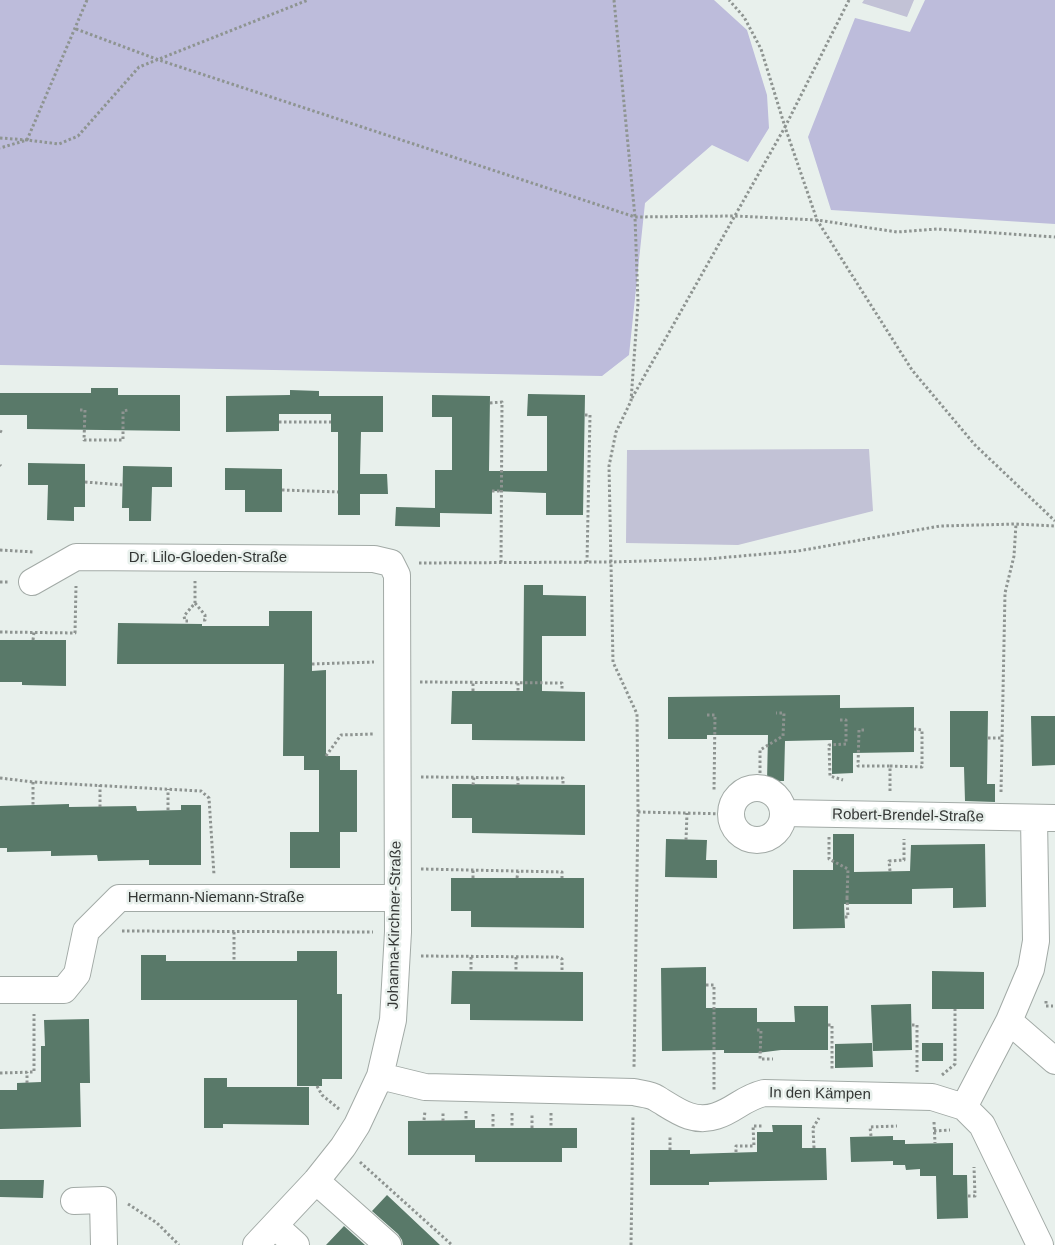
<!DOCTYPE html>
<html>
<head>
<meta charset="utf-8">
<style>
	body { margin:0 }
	canvas { display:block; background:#e8f0ec }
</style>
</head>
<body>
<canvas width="1055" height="1245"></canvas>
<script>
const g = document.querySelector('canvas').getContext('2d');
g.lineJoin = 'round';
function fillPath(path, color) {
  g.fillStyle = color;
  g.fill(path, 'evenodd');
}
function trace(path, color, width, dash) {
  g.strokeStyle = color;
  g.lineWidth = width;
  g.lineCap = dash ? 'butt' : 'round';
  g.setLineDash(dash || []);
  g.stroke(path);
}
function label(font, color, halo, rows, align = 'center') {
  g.font = font + ' Arial,sans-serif';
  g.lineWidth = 5;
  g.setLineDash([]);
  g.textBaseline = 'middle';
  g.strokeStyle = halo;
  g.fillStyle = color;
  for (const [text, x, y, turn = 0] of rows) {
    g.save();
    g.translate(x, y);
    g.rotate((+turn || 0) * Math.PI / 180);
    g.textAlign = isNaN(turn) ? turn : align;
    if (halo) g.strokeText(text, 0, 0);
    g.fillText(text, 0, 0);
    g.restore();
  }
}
fillPath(new Path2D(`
	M 864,0 L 914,0 L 907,17 L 862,3 Z
	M 869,449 L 873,511 L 738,545 L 626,543 L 627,450 Z`), '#c2c2d6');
fillPath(new Path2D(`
	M 0,0 L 714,0 L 747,30 L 767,95 L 769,128 L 748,162 L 712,145 L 645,203 L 629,355 L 602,376 L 0,365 Z
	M 925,0 L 1055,0 L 1055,224 L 831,210 L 808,137 L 855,18 L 910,32 Z`), '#bdbcdb');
fillPath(new Path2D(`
	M 91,388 L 118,388 L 118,395 L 180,395 L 180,431 L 27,429 L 27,415 L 0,415 L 0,393 L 91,393 Z
	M 290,390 L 319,391 L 319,396 L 383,396 L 383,432 L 361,432 L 360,474 L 387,474 L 388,494 L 360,494 L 360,515 L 338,515 L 338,432 L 331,432 L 331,414 L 279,414 L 279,431 L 226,432 L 226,396 L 290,395 Z
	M 528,394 L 585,395 L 583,515 L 546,515 L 546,493 L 492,491 L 492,514 L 440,513 L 440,527 L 395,526 L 396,507 L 435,508 L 435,470 L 452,470 L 452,417 L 432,417 L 432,395 L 490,396 L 489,471 L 547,471 L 547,416 L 527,416 Z
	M 28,463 L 85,464 L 85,507 L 74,507 L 74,521 L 47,520 L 48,485 L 28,485 Z
	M 123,466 L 172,467 L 172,487 L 152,487 L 151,521 L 129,521 L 129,508 L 122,508 Z
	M 225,468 L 282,469 L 282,512 L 245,512 L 245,490 L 225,490 Z
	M 524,585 L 543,585 L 543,595 L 586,596 L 586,636 L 542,636 L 542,691 L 585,692 L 585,741 L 472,740 L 472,724 L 451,724 L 452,691 L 523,691 Z
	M 269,611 L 312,611 L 312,671 L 326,670 L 326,756 L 340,756 L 340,770 L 357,770 L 357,832 L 340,832 L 340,868 L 290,868 L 290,832 L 319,832 L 319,770 L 304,770 L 304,756 L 283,756 L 284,664 L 117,664 L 118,623 L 202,624 L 202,626 L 269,626 Z
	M 0,640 L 66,640 L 66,686 L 22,685 L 22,682 L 0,682 Z
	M 840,695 L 840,708 L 914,707 L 914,752 L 853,753 L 853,773 L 832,774 L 832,740 L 785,741 L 784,781 L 767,781 L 768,735 L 707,735 L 707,739 L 668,739 L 668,697 Z
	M 950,711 L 988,711 L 987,784 L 995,784 L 995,802 L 965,801 L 964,767 L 950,767 Z
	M 1031,716 L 1055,716 L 1055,765 L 1032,766 Z
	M 452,784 L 585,785 L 585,835 L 472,833 L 472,818 L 452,818 Z
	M 69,804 L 69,807 L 136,806 L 137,811 L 181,810 L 181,805 L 201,805 L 201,865 L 149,865 L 149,860 L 98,861 L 97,855 L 51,856 L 51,851 L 7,852 L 7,848 L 0,848 L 0,806 Z
	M 833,834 L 854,834 L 854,872 L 910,871 L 911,845 L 985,844 L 986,907 L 953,908 L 953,888 L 912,889 L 912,904 L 844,904 L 845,928 L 793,929 L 793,870 L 833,870 Z
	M 666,839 L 707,840 L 706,860 L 717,860 L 717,878 L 665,877 Z
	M 451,878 L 584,878 L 584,928 L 471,927 L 471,911 L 451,911 Z
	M 297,951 L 337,951 L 337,994 L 342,994 L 342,1079 L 322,1079 L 322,1086 L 297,1086 L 297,1000 L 141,1000 L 141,955 L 166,955 L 166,961 L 297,961 Z
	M 706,967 L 706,1008 L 757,1008 L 757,1022 L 795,1022 L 794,1006 L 828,1006 L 828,1050 L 781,1050 L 757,1053 L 724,1053 L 724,1050 L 662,1051 L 661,968 Z
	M 452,971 L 583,972 L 583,1021 L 470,1020 L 470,1004 L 451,1004 Z
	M 932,971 L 984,972 L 984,1009 L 932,1009 Z
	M 911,1004 L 912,1050 L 873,1051 L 871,1005 Z
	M 89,1019 L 90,1083 L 80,1083 L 81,1127 L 0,1129 L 0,1090 L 17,1090 L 17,1083 L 41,1082 L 41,1046 L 45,1046 L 44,1020 Z
	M 872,1043 L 873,1067 L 835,1068 L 835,1044 Z
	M 922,1043 L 943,1043 L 943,1061 L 922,1061 Z
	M 204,1078 L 227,1078 L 227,1087 L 309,1087 L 309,1125 L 223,1124 L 223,1128 L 204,1128 Z
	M 475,1120 L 475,1128 L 577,1128 L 577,1148 L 562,1148 L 562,1162 L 475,1162 L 475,1155 L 408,1155 L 408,1121 Z
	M 772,1125 L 802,1125 L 802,1148 L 826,1148 L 827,1180 L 709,1182 L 709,1185 L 650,1185 L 650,1150 L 690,1150 L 690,1154 L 757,1152 L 757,1132 L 773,1132 Z
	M 893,1136 L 893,1140 L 905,1140 L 905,1144 L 953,1143 L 953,1175 L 967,1175 L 968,1218 L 937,1219 L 936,1176 L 920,1176 L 920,1169 L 906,1170 L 905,1165 L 893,1165 L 893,1161 L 851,1162 L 850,1137 Z
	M 0,1180 L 44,1180 L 43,1198 L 0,1197 Z
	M 387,1195 L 440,1245 L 403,1245 L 402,1240 L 398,1234 L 372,1211 Z
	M 344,1226 L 365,1245 L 326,1245 Z`), '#597969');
const minor = new Path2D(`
	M 32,582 L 76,557 L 374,559 L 391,563 L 397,575 L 398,932 L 393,1020 L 380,1076 L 357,1125 L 343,1147 L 316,1181 L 256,1245
	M731 814a26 26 0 1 1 52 0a26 26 0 1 1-52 0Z
	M 783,813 L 1055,818
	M 0,990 L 64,990 L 77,974 L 86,931 L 119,898 L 398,898
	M 1009,1021 L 1055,1061
	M 380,1076 L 425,1087 L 634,1092 C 641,1094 650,1094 656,1098 C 675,1109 692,1124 716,1116 C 735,1110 743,1098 764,1093 L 932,1097 L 964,1107 L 982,1125 L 1040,1245
	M 964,1107 L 1009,1021 L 1031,969 L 1036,941 L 1034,818
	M 316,1181 L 388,1245
	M 74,1201 L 103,1200 L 104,1245
	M 275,1226 L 296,1245`);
trace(minor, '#a2aaa6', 28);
trace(new Path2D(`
	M 87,0 L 27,140 L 59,144 L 78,136 L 139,67 L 308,0
	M 614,0 L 635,217 L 638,303 L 631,401 L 616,432 L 609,466 L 613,662 L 637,714 L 638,812 L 634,1067
	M 849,0 L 785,127 L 817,220 L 912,370 L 975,445 L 1055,521
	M 76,29 L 159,60 L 635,217 L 735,216 L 817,220 L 897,232 L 937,229 L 1055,237
	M 0,138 L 27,140 L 0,148
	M 632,398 L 785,127 L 761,49 L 744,17 L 729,0
	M 490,403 L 502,402 L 501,563
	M 80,410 L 85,410 L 84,440 L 123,440 L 123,411 L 128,410
	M 585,415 L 590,415 L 587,562
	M 279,422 L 331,422
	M 0,431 L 2,432
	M 0,465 L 1,466
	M 85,482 L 123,485
	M 282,490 L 338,492
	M 492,491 L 501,491
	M 0,550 L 34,552
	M 419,563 L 612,562 L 707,559 L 798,551 L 940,526 L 1016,524 L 1055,526
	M 0,582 L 9,582
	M 195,603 L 205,615 L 205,620 L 202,620
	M 188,621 L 185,621 L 184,616 L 195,603 L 195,581
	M 0,632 L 75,633 L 76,586
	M 33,640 L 34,632
	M 312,664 L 374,662
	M 420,682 L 562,683 L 562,691
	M 518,683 L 518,691
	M 473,691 L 473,682
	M 707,715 L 715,715 L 714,791
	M 840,720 L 846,720 L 846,744 L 829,745 L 830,776 L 843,780
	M 864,730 L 859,730 L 858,766 L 890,766
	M 988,738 L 1002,738
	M 326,756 L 341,735 L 374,734
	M 421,777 L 563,778 L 563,785
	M 0,778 L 33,782 L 201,791 L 209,798 L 214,875
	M 518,778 L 518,785
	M 33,782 L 33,805
	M 473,785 L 474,777
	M 760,788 L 760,750 L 783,736 L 784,713 L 776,713
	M 890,791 L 890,766 L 922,767 L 922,730 L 914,729
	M 1001,792 L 1005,593 L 1014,556 L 1016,524
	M 100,807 L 100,785
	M 168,810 L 168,789
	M 638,812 L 730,814
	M 829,837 L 829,859 L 848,869 L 847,898 L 845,898
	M 686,840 L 687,813
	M 421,869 L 562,872 L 562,878
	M 890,871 L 889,861 L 904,860 L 904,839
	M 473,878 L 473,870
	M 517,878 L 518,871
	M 845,917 L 848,917 L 847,898
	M 122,931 L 373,932
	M 234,932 L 234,961
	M 421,956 L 557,957 L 562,959 L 562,972
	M 471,957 L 471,971
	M 516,957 L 516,971
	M 706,985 L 714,985 L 714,1092
	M 1046,1001 L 1046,1006 L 1053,1006
	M 828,1025 L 832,1025 L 832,1071
	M 912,1025 L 917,1025 L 917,1072
	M 757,1030 L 761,1030 L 760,1059 L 773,1059
	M 0,1073 L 34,1072 L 34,1014
	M 942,1075 L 955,1064 L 955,1009
	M 27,1083 L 27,1072
	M 317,1086 L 322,1095 L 339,1109
	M 466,1111 L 466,1120
	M 512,1113 L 512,1128
	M 551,1113 L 551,1128
	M 493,1114 L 493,1128
	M 424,1120 L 425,1111
	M 443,1121 L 443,1111
	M 934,1122 L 935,1143
	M 532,1128 L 532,1114
	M 934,1131 L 950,1130
	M 871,1136 L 870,1127 L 897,1126
	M 814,1148 L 813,1128 L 819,1118
	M 670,1150 L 670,1135
	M 736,1152 L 736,1146 L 754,1146 L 753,1126 L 764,1126
	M 360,1162 L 452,1245
	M 968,1196 L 975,1196 L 974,1167
	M 128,1204 L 157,1223 L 179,1245
	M 631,1245 L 633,1116`), '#8e9491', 3, [2.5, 2.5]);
trace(minor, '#fff', 26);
label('15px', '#333634', '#e8f0ec', [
	["Dr. Lilo-Gloeden-Straße",208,558],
	["Robert-Brendel-Straße",908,816,1],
	["Hermann-Niemann-Straße",216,898],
	["Johanna-Kirchner-Straße",395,925,-89],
	["In den Kämpen",820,1094,1]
]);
</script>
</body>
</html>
